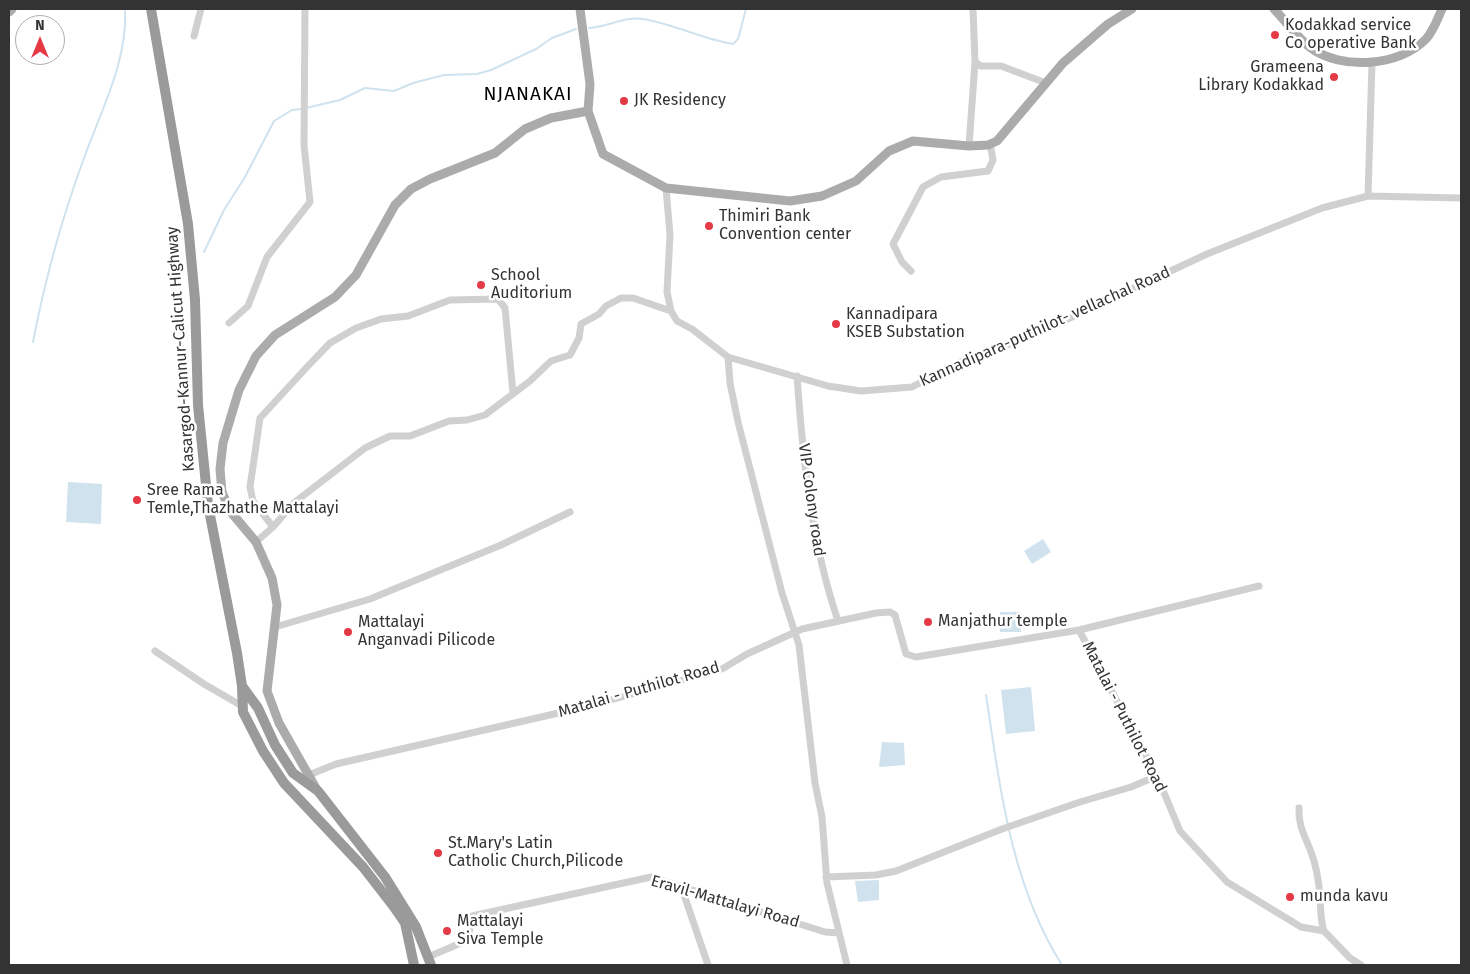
<!DOCTYPE html>
<html>
<head>
<meta charset="utf-8">
<style>
	body { margin:0 }
	#map { position:relative; width:1470px; height:974px; overflow:hidden; background:#fff; font-family:"Fira Sans",sans-serif }
	canvas { display:block }
	.frame { position:absolute; inset:0; border:10px solid #333; pointer-events:none }
	.north { position:absolute; left:15px; top:15px; width:50px; height:50px; box-sizing:border-box; background:#fff; border:1px solid #adadad; border-radius:50%; rotate:0deg; font-size:14px; font-weight:700; line-height:20px; text-align:center; color:#333 }
	.north::after { content:''; display:block; margin:auto; width:18px; height:22px; background:#e63946; clip-path:polygon(50% 0,100% 100%,50% 72%,0 100%) }
</style>
</head>
<body>
<div id="map">
<canvas width="1470" height="974"></canvas>
<div class="frame"></div>
<div class="north">N</div>
</div>
<script>
const g = document.querySelector('canvas').getContext('2d');
g.lineJoin = 'round';
function fillPath(path, color) {
  g.fillStyle = color;
  g.fill(path, 'evenodd');
}
function trace(path, color, width, dash) {
  g.strokeStyle = color;
  g.lineWidth = width;
  g.lineCap = dash ? 'butt' : 'round';
  g.setLineDash(dash || []);
  g.stroke(path);
}
function label(font, color, halo, rows, align = 'center') {
  g.font = font + ' "Fira Sans",sans-serif';
  g.lineWidth = 5;
  g.setLineDash([]);
  g.textBaseline = 'middle';
  g.strokeStyle = halo;
  g.fillStyle = color;
  for (const [text, x, y, turn = 0] of rows) {
    g.save();
    g.translate(x, y);
    g.rotate((+turn || 0) * Math.PI / 180);
    g.textAlign = isNaN(turn) ? turn : align;
    if (halo) g.strokeText(text, 0, 0);
    g.fillText(text, 0, 0);
    g.restore();
  }
}
fillPath(new Path2D(`
	M 68,482 L 102,484 L 101,524 L 66,522 Z
	M 1043,539 L 1051,552 L 1032,564 L 1024,551 Z
	M 1000,612 L 1021,612 L 1021,632 L 1000,632 Z
	M 1031,687 L 1035,731 L 1006,734 L 1001,690 Z
	M 882,742 L 904,743 L 905,765 L 879,767 Z
	M 879,880 L 879,900 L 858,902 L 855,881 Z`), '#cfe2ee');
trace(new Path2D(`
	M 589,28 C 607,27 626,16 643,19 C 674,24 702,39 733,44 L 738,39 L 746,9
	M 306,108 L 340,100 L 365,88 L 394,91 L 413,83 L 444,75 L 477,74 L 491,70 L 536,49 L 552,38 L 576,29
	M 204,252 L 224,210 L 245,177 L 274,121 L 292,110 L 301,109
	M 33,342 C 45,279 62,218 84,158 C 101,111 128,60 125,9
	M 986,695 C 1000,787 1011,885 1062,965`), '#cfe2ee', 2);
trace(new Path2D(`
	M 973,9 L 975,62 L 981,66 L 1001,66 L 1046,83
	M 194,36 L 201,9
	M 969,146 L 975,62
	M 666,188 L 670,235 L 667,292 L 671,311 L 677,321 L 692,329 L 728,357 L 828,386 L 861,391 L 912,387 L 966,359 L 1027,338 L 1207,254 L 1322,208 L 1368,196 L 1461,198
	M 1368,196 L 1372,63
	M 911,271 L 902,262 L 893,244 L 923,187 L 941,177 L 988,171 L 993,160 L 990,144
	M 229,323 L 248,306 L 267,257 L 310,202 L 304,145 L 305,9
	M 728,357 L 730,383 L 738,422 L 782,593 L 799,645 L 815,783 L 822,817 L 827,883 L 847,965
	M 797,376 C 803,460 811,541 838,621
	M 273,527 L 253,501 L 250,487 L 260,418 L 307,367 L 330,343 L 356,328 L 381,319 L 408,316 L 450,300 L 498,299 L 505,308 L 513,393
	M 256,542 L 273,527 L 295,502 L 365,448 L 390,436 L 410,436 L 449,421 L 467,420 L 485,415 L 530,381 L 551,361 L 570,355 L 579,338 L 581,324 L 599,314 L 606,306 L 621,298 L 633,298 L 671,311
	M 275,627 L 370,599 L 501,545 L 570,512
	M 1079,630 L 1259,586
	M 155,651 L 204,684 L 242,706
	M 309,775 L 336,764 L 589,706 L 722,669 L 747,654 L 802,629 L 876,613 L 890,612 L 895,615 L 906,654 L 916,657 L 1079,630 L 1157,776 L 1180,831 L 1227,882 L 1301,927 L 1324,931 L 1350,958 L 1361,965
	M 1299,808 C 1298,826 1305,836 1311,852 C 1316,865 1319,883 1320,897 C 1321,910 1320,919 1324,931
	M 826,877 L 876,875 L 896,871 L 1002,829 L 1080,802 L 1131,787 L 1157,776
	M 681,886 L 708,965
	M 428,957 L 468,940 L 472,916 L 651,877 L 825,932 L 839,933`), '#d0d0d0', 7);
trace(new Path2D(`
	M 580,9 L 590,84 L 588,111 L 603,154 L 666,188 L 790,201 L 822,196 L 856,181 L 889,151 L 913,141 L 969,146 L 988,145 L 997,141 L 1063,63 L 1108,24 L 1132,9
	M 1274,9 C 1286,21 1297,38 1311,48 C 1341,70 1399,67 1426,39 C 1433,32 1438,18 1442,9
	M 9,12 L 12,9
	M 317,790 L 279,723 L 267,691 L 277,605 L 272,578 L 256,542 L 230,511 L 222,492 L 220,469 L 223,443 L 239,390 L 256,356 L 275,335 L 335,297 L 356,275 L 395,205 L 411,189 L 430,179 L 495,153 L 525,129 L 551,118 L 588,111`), '#ababab', 9);
trace(new Path2D(`
	M 151,9 L 188,224 L 195,300 L 198,405 L 208,505 L 237,653 L 242,686 L 243,712 L 263,751 L 284,783 L 363,867 L 394,907 L 405,923 L 414,965
	M 242,686 L 258,708 L 275,745 L 293,773 L 318,791 L 385,877 L 416,927 L 431,965`), '#9a9a9a', 10);
for (const [x, y, r, color] of [
	[1275,35,5,"#e63946"],
	[1334,77,5,"#e63946"],
	[624,101,5,"#e63946"],
	[709,226,5,"#e63946"],
	[481,285,5,"#e63946"],
	[836,324,5,"#e63946"],
	[137,500,5,"#e63946"],
	[928,622,5,"#e63946"],
	[348,632,5,"#e63946"],
	[438,853,5,"#e63946"],
	[1290,897,5,"#e63946"],
	[447,931,5,"#e63946"]
]) {
  const dot = new Path2D();
  dot.arc(x, y, r, 0, 2 * Math.PI);
  g.fillStyle = color;
  g.fill(dot);
  trace(dot, '#fff', 2);
}
label('16px', '#333', '#fff', [
	["Kodakkad service",1285,26],
	["Co operative Bank",1285,44],
	["Grameena",1324,68,"right"],
	["Library Kodakkad",1324,86,"right"],
	["JK Residency",634,101],
	["Thimiri Bank",719,217],
	["Convention center",719,235],
	["School",491,276],
	["Auditorium",491,294],
	["Kannadipara",846,315],
	["KSEB Substation",846,333],
	["Sree Rama",147,491],
	["Temle,Thazhathe Mattalayi",147,509],
	["Manjathur temple",938,622],
	["Mattalayi",358,623],
	["Anganvadi Pilicode",358,641],
	["St.Mary's Latin",448,844],
	["Catholic Church,Pilicode",448,862],
	["munda kavu",1300,897],
	["Mattalayi",457,922],
	["Siva Temple",457,940]
], 'left');
label('16px', '#333', '#fff', [
	["Kannadipara-puthilot- vellachal Road",1045,327,-24],
	["Kasargod-Kannur-Calicut Highway",181,349,-94],
	["VIP Colony road",811,500,82],
	["Matalai - Puthilot Road",639,690,-16],
	["Matalai - Puthilot Road",1124,717,63],
	["Eravil-Mattalayi Road",725,902,16]
]);
g.letterSpacing = '1px';
label('19px', '#000', '#fff', [
	["NJANAKAI",528,95]
]);
g.letterSpacing = '0px';
</script>
</body>
</html>
